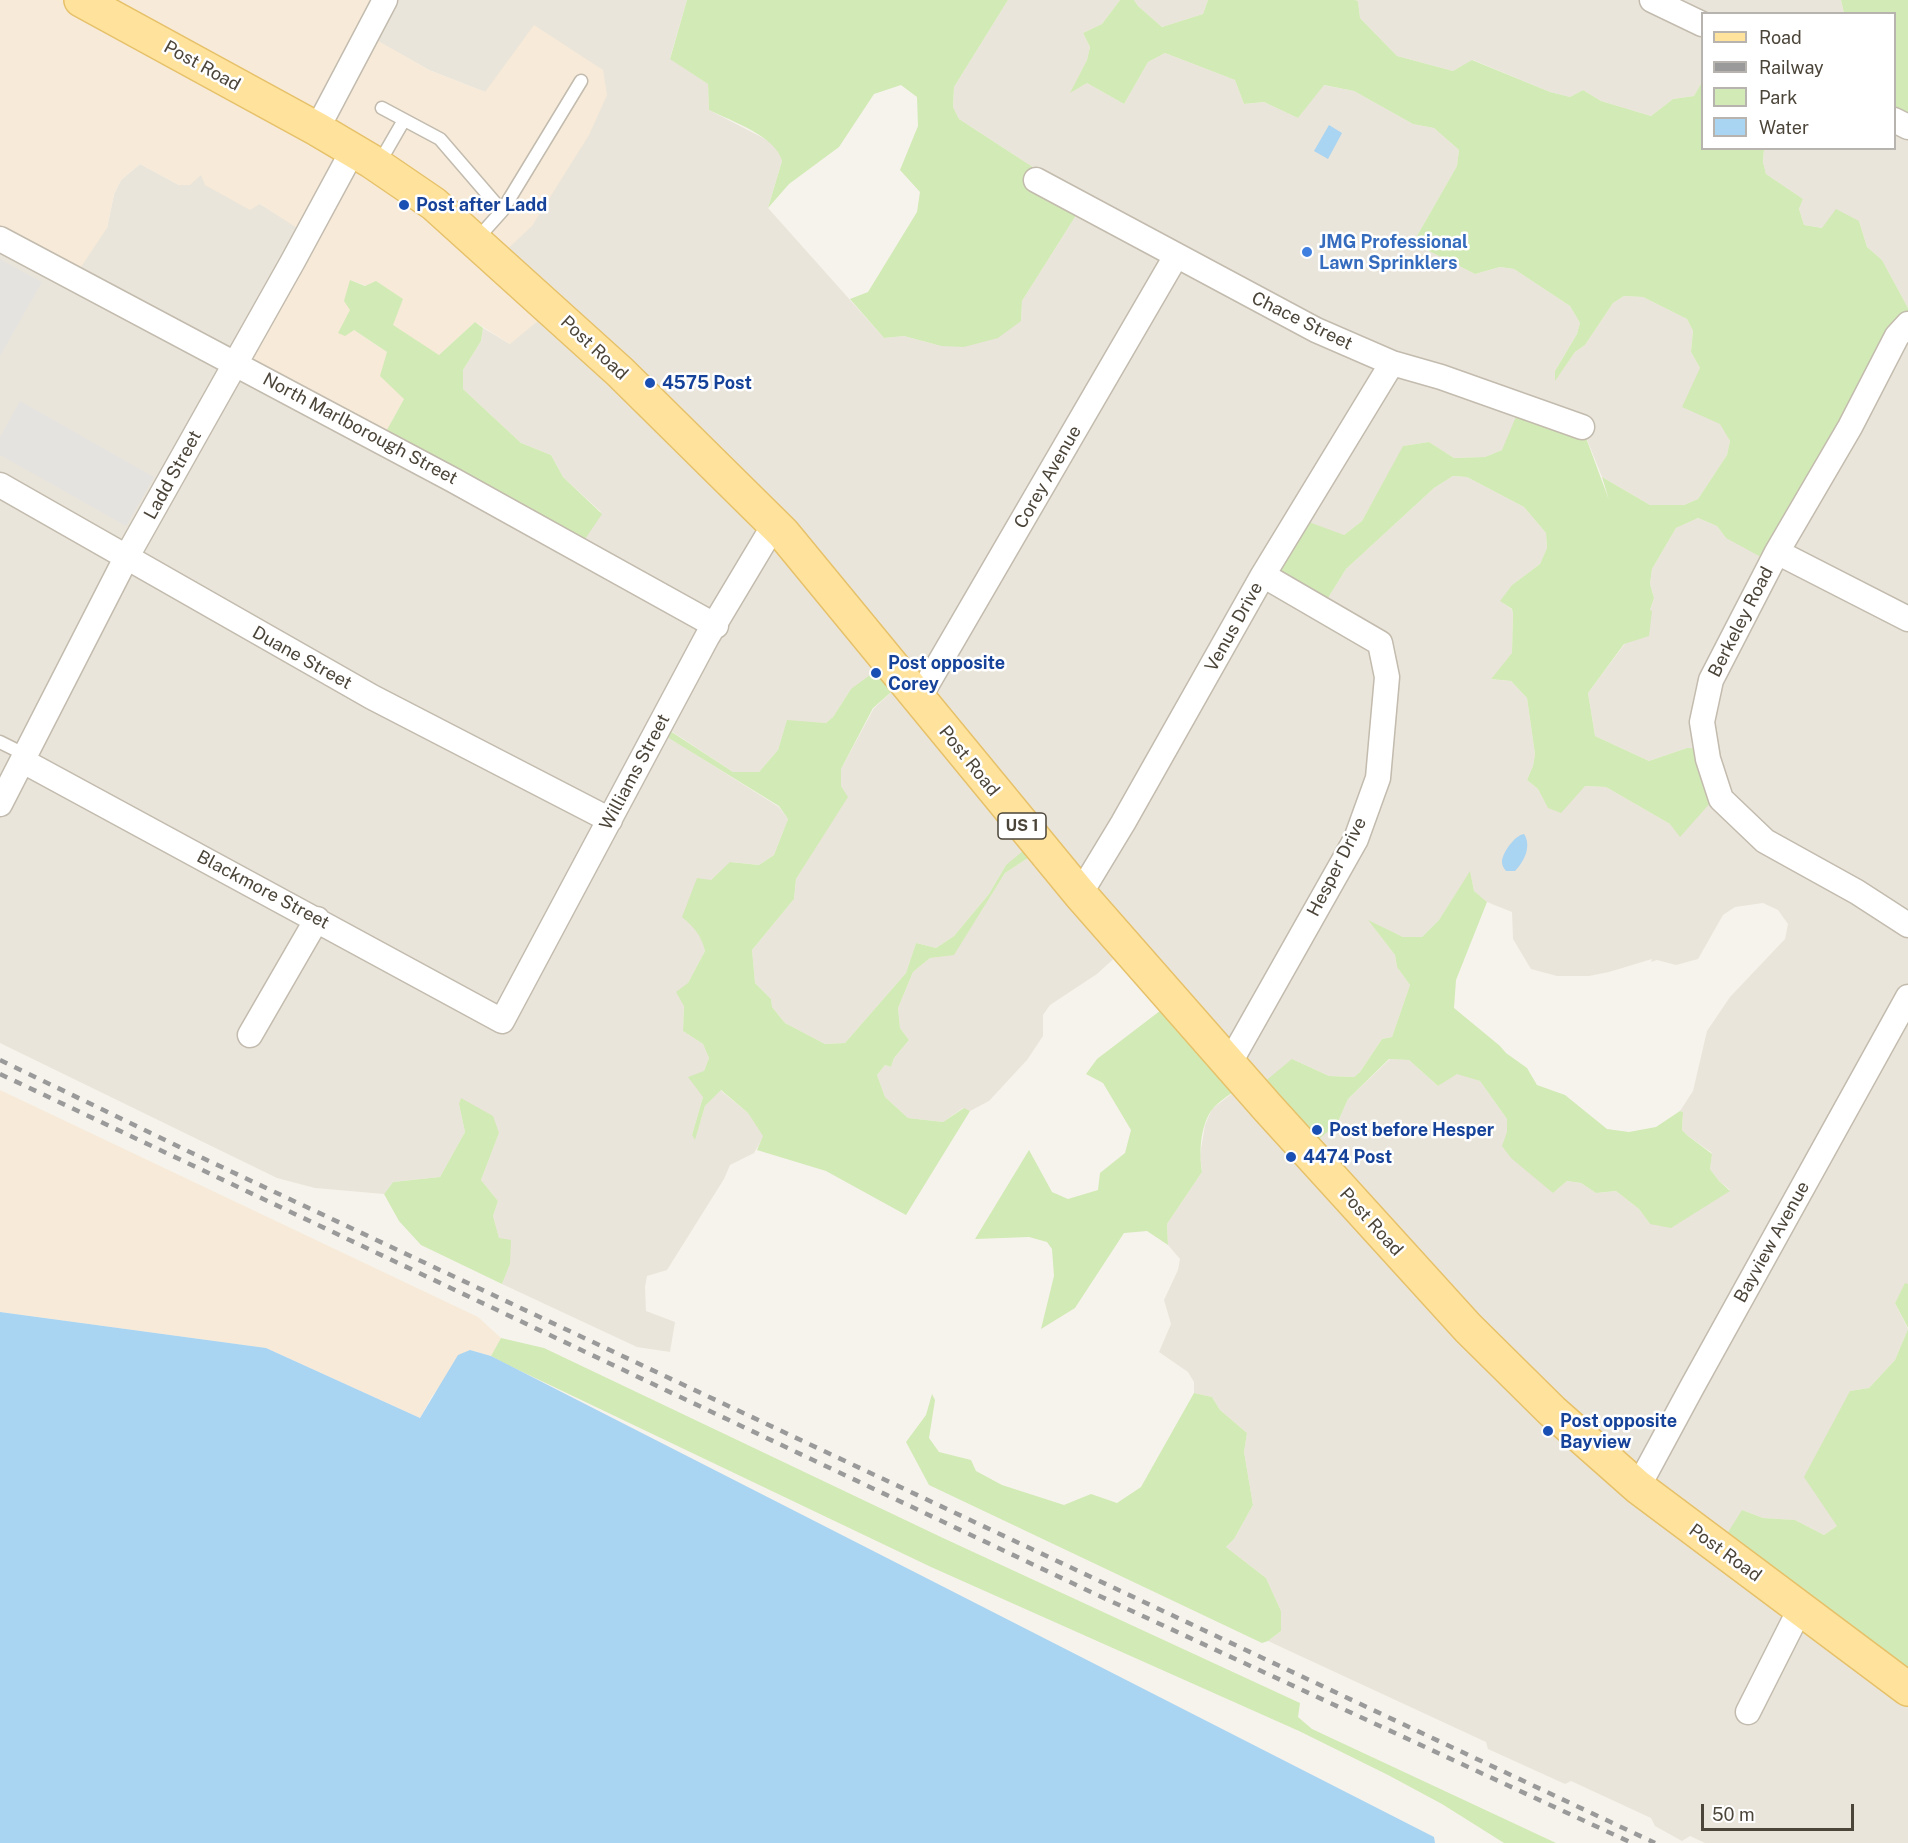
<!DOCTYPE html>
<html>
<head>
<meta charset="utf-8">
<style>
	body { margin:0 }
	#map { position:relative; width:1908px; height:1843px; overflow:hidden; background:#f6f3ec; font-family:"Public Sans",sans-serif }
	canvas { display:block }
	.legend { position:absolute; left:1701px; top:12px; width:195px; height:138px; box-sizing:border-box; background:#fff; border:2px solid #b7b4b0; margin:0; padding:8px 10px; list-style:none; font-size:18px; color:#4b4439 }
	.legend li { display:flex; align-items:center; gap:12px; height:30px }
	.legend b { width:30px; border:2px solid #b7b4b0 }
	.scale { position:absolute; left:1701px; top:1804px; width:153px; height:27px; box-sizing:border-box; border:3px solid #4b4439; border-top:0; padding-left:8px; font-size:18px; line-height:21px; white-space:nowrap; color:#4b4439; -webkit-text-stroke:4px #fff; paint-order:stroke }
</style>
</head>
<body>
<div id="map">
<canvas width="1908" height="1843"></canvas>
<ul class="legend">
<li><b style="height:8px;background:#ffe39c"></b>Road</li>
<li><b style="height:8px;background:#9a9a9a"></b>Railway</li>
<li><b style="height:16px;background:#d2eab5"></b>Park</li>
<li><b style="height:16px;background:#a9d4f2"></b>Water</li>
</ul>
<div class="scale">50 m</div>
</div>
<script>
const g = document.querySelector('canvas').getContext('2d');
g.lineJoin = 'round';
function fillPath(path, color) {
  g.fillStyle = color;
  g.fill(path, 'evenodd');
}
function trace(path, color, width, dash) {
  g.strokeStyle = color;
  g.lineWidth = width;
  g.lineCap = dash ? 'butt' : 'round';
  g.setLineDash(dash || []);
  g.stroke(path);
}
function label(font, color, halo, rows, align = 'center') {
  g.font = font + ' "Public Sans",sans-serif';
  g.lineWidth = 5;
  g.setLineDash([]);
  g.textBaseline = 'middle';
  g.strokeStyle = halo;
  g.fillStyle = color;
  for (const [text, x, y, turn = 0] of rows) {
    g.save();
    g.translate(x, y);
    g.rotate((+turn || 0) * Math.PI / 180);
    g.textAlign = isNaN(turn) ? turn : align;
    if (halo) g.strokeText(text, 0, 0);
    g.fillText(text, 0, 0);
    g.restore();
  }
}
fillPath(new Path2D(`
	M 388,0 L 687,0 L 670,58 L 708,84 L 709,110 L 771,142 L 780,153 L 782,161 L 768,208 L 884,338 L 904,336 L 941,346 L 1021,321 L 1022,301 L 1085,201 L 959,119 L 953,107 L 954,87 L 1008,0 L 1120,0 L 1102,24 L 1083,33 L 1090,47 L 1087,60 L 1071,92 L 1087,83 L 1124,104 L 1148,62 L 1165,53 L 1235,80 L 1244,104 L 1264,102 L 1298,118 L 1323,85 L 1354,91 L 1413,124 L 1434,128 L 1459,150 L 1457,166 L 1413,243 L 1475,274 L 1500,267 L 1514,269 L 1570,306 L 1580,323 L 1577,334 L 1555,371 L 1555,380 L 1575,352 L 1585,345 L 1613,303 L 1624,296 L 1643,297 L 1687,319 L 1693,331 L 1691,352 L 1700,368 L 1721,424 L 1730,441 L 1727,455 L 1698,499 L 1684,505 L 1650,505 L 1602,477 L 1582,427 L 1502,450 L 1485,457 L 1454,458 L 1429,442 L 1404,446 L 1362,521 L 1344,535 L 1323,606 L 1346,569 L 1434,488 L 1453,476 L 1467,477 L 1524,507 L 1546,533 L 1547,548 L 1540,564 L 1512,585 L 1501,601 L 1512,610 L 1513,614 L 1512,654 L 1491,679 L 1511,681 L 1527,698 L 1535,754 L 1533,766 L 1527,780 L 1538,789 L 1548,807 L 1585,786 L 1606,787 L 1670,824 L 1687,748 L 1649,761 L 1595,736 L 1588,693 L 1650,610 L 1654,598 L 1650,584 L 1652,569 L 1676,528 L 1698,518 L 1717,526 L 1726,538 L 1908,327 L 1908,1284 L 1905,1284 L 1895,1303 L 1908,1329 L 1895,1360 L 1869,1388 L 1850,1391 L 1837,1526 L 1824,1535 L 1795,1520 L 1763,1518 L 1742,1510 L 1908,1688 L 1908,1843 L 1705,1843 L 1690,1836 L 1682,1841 L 1655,1826 L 1651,1818 L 1571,1781 L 1565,1784 L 1488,1749 L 1486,1742 L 1268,1641 L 1281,1631 L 1281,1611 L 1266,1578 L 1226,1547 L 1234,1539 L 1253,1505 L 1244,1452 L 1247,1433 L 1220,1410 L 1212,1397 L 1194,1393 L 1194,1382 L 1188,1372 L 1159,1352 L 1171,1324 L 1164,1300 L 1178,1270 L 1180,1259 L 1168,1245 L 1167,1224 L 1202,1172 L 1200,1155 L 1205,1125 L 1212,1109 L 1244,1084 L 1120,953 L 1097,974 L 1050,1005 L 1043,1015 L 1043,1036 L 1027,1060 L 989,1101 L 970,1111 L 963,1108 L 943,1122 L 908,1118 L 885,1097 L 877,1075 L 885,1065 L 891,1067 L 894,1058 L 909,1040 L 900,1028 L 898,1008 L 913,972 L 930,958 L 954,954 L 1005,873 L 1037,852 L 1006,865 L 989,894 L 954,936 L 936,948 L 916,943 L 906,973 L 845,1043 L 825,1044 L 785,1023 L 772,1007 L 771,999 L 755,983 L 752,950 L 794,899 L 796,879 L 847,797 L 841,786 L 841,769 L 874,708 L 905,680 L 851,689 L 833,717 L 826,723 L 787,721 L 778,750 L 759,772 L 733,772 L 665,727 L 660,732 L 779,807 L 788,819 L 774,855 L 759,865 L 731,862 L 711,880 L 694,926 L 702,938 L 705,951 L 688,983 L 684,1006 L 683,1031 L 703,1044 L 709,1058 L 704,1071 L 703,1097 L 692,1135 L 695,1139 L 705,1106 L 720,1090 L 748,1113 L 764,1136 L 754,1153 L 730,1165 L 724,1179 L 667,1270 L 647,1276 L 645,1287 L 646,1311 L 675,1322 L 670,1352 L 637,1347 L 502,1284 L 510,1264 L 499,1239 L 493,1216 L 498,1201 L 481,1180 L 499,1133 L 459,1104 L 465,1132 L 440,1177 L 393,1182 L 384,1194 L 315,1188 L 277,1178 L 0,1043 L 0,235 L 107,228 L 114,194 L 121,180 L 140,164 L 179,185 L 201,175 L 260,204 L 308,234 L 240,359 L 602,513 L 563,477 L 551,455 L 521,443 L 463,389 L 463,370 L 481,341 L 483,328 L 510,344 L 505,265 L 485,92 L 429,70 L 372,38 ZM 1470,872 L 1474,891 L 1479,896 L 1487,902 L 1512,912 L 1513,939 L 1531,969 L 1557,976 L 1589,976 L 1609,972 L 1652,959 L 1651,962 L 1657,960 L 1676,965 L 1698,959 L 1723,915 L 1735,907 L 1763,903 L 1778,910 L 1788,924 L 1785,939 L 1730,997 L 1707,1031 L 1693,1091 L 1680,1111 L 1683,1112 L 1682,1130 L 1688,1136 L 1712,1153 L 1710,1169 L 1719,1181 L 1730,1190 L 1650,1224 L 1639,1209 L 1616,1191 L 1596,1193 L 1581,1183 L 1567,1181 L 1553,1193 L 1507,1132 L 1507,1119 L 1480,1081 L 1457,1073 L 1438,1086 L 1409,1060 L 1390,1059 L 1348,1099 L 1337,1124 L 1292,1059 L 1329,1076 L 1354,1077 L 1360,1072 L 1382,1039 L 1392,1037 L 1410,985 L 1397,967 L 1395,955 L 1369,921 L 1403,937 L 1422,937 L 1439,920 Z
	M 1134,0 L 1208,0 L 1203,14 L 1162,27 L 1138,6 Z
	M 1355,0 L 1841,0 L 1844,13 L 1702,14 L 1702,82 L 1694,96 L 1673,99 L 1651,116 L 1601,101 L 1583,90 L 1570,97 L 1550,92 L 1473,60 L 1453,71 L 1397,56 L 1360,18 L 1358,1 Z
	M 1895,117 L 1908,124 L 1908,308 L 1882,260 L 1867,247 L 1859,221 L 1822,228 L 1804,225 L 1799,209 L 1803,199 L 1766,174 L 1763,162 L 1764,149 L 1894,148 Z`), '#eae5da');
fillPath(new Path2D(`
	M 0,0 L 388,0 L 373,38 L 429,70 L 485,92 L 534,25 L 603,70 L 607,95 L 589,135 L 532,226 L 499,257 L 550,311 L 510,344 L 475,322 L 439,355 L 392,325 L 403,299 L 350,280 L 350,310 L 354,330 L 387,352 L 404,399 L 382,439 L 239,362 L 308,235 L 260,204 L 250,210 L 205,185 L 201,175 L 190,185 L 179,185 L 140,164 L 121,180 L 114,194 L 107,228 L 75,276 L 0,235 Z
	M 0,1090 L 478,1317 L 501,1338 L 491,1356 L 470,1350 L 432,1396 L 420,1418 L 266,1348 L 0,1312 Z`), '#f7ead8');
fillPath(new Path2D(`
	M 687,0 L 1008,0 L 954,87 L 953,107 L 959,119 L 1085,201 L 1022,301 L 1021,321 L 998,338 L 964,347 L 941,346 L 904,336 L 884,338 L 850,299 L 868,292 L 917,212 L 920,192 L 900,170 L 918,126 L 917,97 L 901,85 L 874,94 L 839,147 L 789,184 L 768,208 L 782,161 C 776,136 731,121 709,110 L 708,84 L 670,59 Z
	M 1120,0 L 1134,0 L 1138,6 L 1162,27 L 1203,14 L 1208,0 L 1355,0 L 1358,1 L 1360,18 L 1397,56 L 1453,71 L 1472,60 L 1550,92 L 1570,97 L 1583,90 L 1601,101 L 1651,116 L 1673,99 L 1694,96 L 1702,82 L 1702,148 L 1764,149 L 1763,162 L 1766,174 L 1803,199 L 1799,209 L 1804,225 L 1822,228 L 1836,209 L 1859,221 L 1867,247 L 1882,260 L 1908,308 L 1908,327 L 1774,564 L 1726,538 L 1717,526 L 1698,518 L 1676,528 L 1652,569 L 1650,584 L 1654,598 L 1650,610 L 1652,611 L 1649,636 L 1624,644 L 1588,693 L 1595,736 L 1649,761 L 1687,748 L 1709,749 L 1719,793 L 1680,837 L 1670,824 L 1606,787 L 1585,786 L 1561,813 L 1548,808 L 1538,789 L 1527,780 L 1533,766 L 1535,754 L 1527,698 L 1511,681 L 1491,679 L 1512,653 L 1513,614 L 1512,609 L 1500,601 L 1512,585 L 1540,564 L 1547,548 L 1546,533 L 1524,507 L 1467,477 L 1453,476 L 1434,488 L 1346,569 L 1323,606 L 1266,573 L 1298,518 L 1344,535 L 1362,521 L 1403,446 L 1429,442 L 1454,458 L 1485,457 L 1502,450 L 1520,407 L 1582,427 L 1609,500 L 1602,477 L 1650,505 L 1684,505 L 1698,499 L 1727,455 L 1730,441 L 1720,424 L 1682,407 L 1700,368 L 1691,352 L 1693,331 L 1687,319 L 1643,297 L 1624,296 L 1613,303 L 1585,345 L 1575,352 L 1555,381 L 1555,371 L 1577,334 L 1580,323 L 1570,306 L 1514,269 L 1500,267 L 1475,274 L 1413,243 L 1457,166 L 1459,150 L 1434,128 L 1413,124 L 1354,91 L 1324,85 L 1298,118 L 1264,102 L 1244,104 L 1235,80 L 1165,53 L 1148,62 L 1124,104 L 1087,83 L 1070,93 L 1087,60 L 1090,47 L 1083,33 L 1102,24 Z
	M 1841,0 L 1908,0 L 1908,124 L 1895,117 L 1894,14 L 1844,13 Z
	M 350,280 L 365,286 L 376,281 L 403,299 L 393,325 L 439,355 L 475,322 L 483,328 L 481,341 L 463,370 L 463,389 L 521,443 L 551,455 L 563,477 L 602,514 L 579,548 L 382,439 L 404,399 L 380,376 L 387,352 L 354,330 L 345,336 L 338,333 L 350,310 L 344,301 Z
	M 889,661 L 905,680 L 873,708 L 841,769 L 841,786 L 848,797 L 796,879 L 794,899 L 752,950 L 755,983 L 771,999 L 772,1007 L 785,1023 L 825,1044 L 845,1043 L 906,973 L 916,943 L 936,948 L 954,936 L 989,894 L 1006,865 L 1035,841 L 1037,852 L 1005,873 L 954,955 L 930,958 L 913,972 L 898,1008 L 900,1028 L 909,1040 L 894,1058 L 891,1067 L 885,1065 L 877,1075 L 885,1097 L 908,1118 L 943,1122 L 964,1108 L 970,1111 L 906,1215 L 826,1171 L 757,1150 L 763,1136 L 748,1113 L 721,1090 L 705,1106 L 695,1140 L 692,1135 L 703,1097 L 688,1077 L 704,1071 L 709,1058 L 703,1044 L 683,1031 L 684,1006 L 676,992 L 688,983 L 705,951 C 701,935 694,927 682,917 L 697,878 L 711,880 L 730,862 L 759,865 L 774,855 L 788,819 L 779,806 L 659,732 L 664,727 L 733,772 L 759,772 L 778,750 L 787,720 L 826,723 L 833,717 L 851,689 Z
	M 1470,871 L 1474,891 L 1487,902 L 1456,980 L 1454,1008 L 1500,1046 L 1506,1053 L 1527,1068 L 1537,1085 L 1565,1095 L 1607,1129 L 1629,1132 L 1656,1127 L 1680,1111 L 1683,1112 L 1682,1130 L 1688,1136 L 1712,1154 L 1710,1169 L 1719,1181 L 1730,1191 L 1671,1228 L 1650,1224 L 1639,1209 L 1616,1191 L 1596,1193 L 1581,1183 L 1567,1181 L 1553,1193 L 1511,1158 L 1502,1146 L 1507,1132 L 1507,1119 L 1480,1081 L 1457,1074 L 1438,1086 L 1409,1060 L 1389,1059 L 1348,1099 L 1337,1124 L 1308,1148 L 1257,1088 L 1292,1059 L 1329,1076 L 1354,1077 L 1360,1072 L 1382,1039 L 1392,1037 L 1410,985 L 1397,967 L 1395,955 L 1368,920 L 1403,937 L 1422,937 L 1439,920 Z
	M 1169,1004 L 1244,1084 C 1234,1092 1218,1101 1211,1111 C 1200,1128 1199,1153 1202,1172 L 1167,1224 L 1168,1245 L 1147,1231 L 1124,1233 L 1075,1308 L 1041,1329 L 1054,1276 L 1052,1249 L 1047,1242 L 1029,1237 L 975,1239 L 1029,1150 L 1052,1192 L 1068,1199 L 1098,1190 L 1100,1173 L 1125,1153 L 1131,1130 L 1103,1083 L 1086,1074 L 1097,1059 Z
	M 461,1098 L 493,1116 L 499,1133 L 481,1180 L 498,1201 L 493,1216 L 499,1238 L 511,1240 L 510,1264 L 502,1284 L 421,1245 L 399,1221 L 384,1194 L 393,1182 L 440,1177 L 465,1132 L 459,1104 Z
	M 1905,1283 L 1908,1284 L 1908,1328 L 1895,1303 Z
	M 1908,1329 L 1908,1688 L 1720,1545 L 1742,1510 L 1763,1518 L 1795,1520 L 1824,1535 L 1837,1526 L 1804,1477 L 1850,1391 L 1869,1388 L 1895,1360 Z
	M 501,1338 L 544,1348 L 943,1538 L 1300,1703 L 1298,1717 L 1312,1729 L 1556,1843 L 1504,1843 L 1442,1804 L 1388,1775 L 1299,1731 L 931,1567 L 508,1365 L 491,1356 Z
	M 1194,1393 L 1212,1397 L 1220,1410 L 1247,1433 L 1244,1452 L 1253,1505 L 1234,1539 L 1226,1547 L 1266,1578 L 1281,1611 L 1281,1631 L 1268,1641 L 1262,1643 L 929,1485 L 906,1442 L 926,1415 L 932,1394 L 935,1400 L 929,1438 L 939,1452 L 971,1460 L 976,1471 L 1002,1485 L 1064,1505 L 1091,1494 L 1117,1503 L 1141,1487 Z`), '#d2eab5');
fillPath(new Path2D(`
	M 0,259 L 42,282 L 0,356 Z
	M 20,401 L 154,477 L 126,526 L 0,455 L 0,437 Z`), '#e5e3e0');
fillPath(new Path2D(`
	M 1329,125 L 1342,133 L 1328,159 L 1314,151 Z
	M 1524,834 C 1532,846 1524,862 1515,871 L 1506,871 C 1504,868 1502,866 1502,862 C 1502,853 1515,835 1524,834 Z
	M 0,1312 L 266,1348 L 420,1418 L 458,1355 L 470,1350 L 491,1356 L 1434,1837 L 1435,1843 L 0,1843 Z`), '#a9d4f2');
const service = new Path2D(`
	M 382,108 L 440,139 L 502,211
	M 378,165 L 404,120
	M 476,240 L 502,211 L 581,81
	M 0,742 L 26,755`);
const minor = new Path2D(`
	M 1652,0 L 1702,24
	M 1894,120 L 1908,127
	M 317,129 L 385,0
	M 1036,180 L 1316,330 L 1392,363 L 1441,377 L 1582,427
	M 0,239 L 453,480 L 716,626
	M 1908,324 L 1897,336 L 1850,427 L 1777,552 L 1711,680 L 1702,722 L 1708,759 L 1721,799 L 1765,841 L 1857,892 L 1908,925
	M 0,485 L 372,697 L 610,820
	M 1777,552 L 1908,619
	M 919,698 L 1176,256
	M 23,761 L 502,1021 L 707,637 L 774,525
	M 0,804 L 126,558 L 293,261 L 353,150
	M 1080,894 L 1123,823 L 1263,575 L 1392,363
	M 250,1035 L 317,919
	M 1229,1064 L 1356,839 L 1378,778 L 1387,677 L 1380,643 L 1263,575
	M 1638,1487 L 1692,1387 L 1908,997
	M 1748,1712 L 1800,1609`);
const primary = new Path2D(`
	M 81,0 L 317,129 L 371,161 L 434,204 L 620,372 L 783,533 L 1080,894 L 1268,1108 L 1468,1328 L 1552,1411 L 1638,1487 L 1908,1689`);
trace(service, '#c2bbae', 15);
trace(minor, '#c2bbae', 27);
trace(primary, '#e6c16a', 36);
trace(service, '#fff', 12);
trace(minor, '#fff', 24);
trace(primary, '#ffe39c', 33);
trace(new Path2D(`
	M 0,1060 L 192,1153 L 1655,1843
	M 0,1074 L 1091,1592 L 1632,1843`), '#9a9a9a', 4.5, [8, 8]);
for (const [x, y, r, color] of [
	[404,205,6,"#1a4fb4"],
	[1307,252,6,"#3f7fe0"],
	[650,383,6,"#1a4fb4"],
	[876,673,6,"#1a4fb4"],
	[1317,1130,6,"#1a4fb4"],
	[1291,1157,6,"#1a4fb4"],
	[1548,1431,6,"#1a4fb4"]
]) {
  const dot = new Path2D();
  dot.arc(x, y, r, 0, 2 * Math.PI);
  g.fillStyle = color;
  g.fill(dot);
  trace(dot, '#fff', 2);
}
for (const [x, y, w] of [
	[1022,826,48]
]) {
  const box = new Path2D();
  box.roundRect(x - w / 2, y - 13, w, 26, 4.5);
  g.fillStyle = '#fff';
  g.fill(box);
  trace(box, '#4b4439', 1.5);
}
label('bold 16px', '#4b4439', null, [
	["US 1",1022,826]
]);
label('18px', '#4b4439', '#fff', [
	["Post Road",202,66,29],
	["Chace Street",1302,321,26],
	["Post Road",594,348,43],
	["North Marlborough Street",360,429,28],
	["Ladd Street",173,475,-61],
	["Corey Avenue",1048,477,-60],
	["Berkeley Road",1741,622,-63],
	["Venus Drive",1234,627,-61],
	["Duane Street",302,658,29],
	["Post Road",969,761,51],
	["Williams Street",635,772,-62],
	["Hesper Drive",1337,867,-63],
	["Blackmore Street",263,890,28],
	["Post Road",1371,1222,48],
	["Bayview Avenue",1772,1242,-61],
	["Post Road",1725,1553,36]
]);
label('bold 18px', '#164399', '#fff', [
	["Post after Ladd",416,205],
	["4575 Post",662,383],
	["Post opposite",888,663],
	["Corey",888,684],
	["Post before Hesper",1329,1130],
	["4474 Post",1303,1157],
	["Post opposite",1560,1421],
	["Bayview",1560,1442]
], 'left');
label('bold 18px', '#366cbe', '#fff', [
	["JMG Professional",1319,242],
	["Lawn Sprinklers",1319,263]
], 'left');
</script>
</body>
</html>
